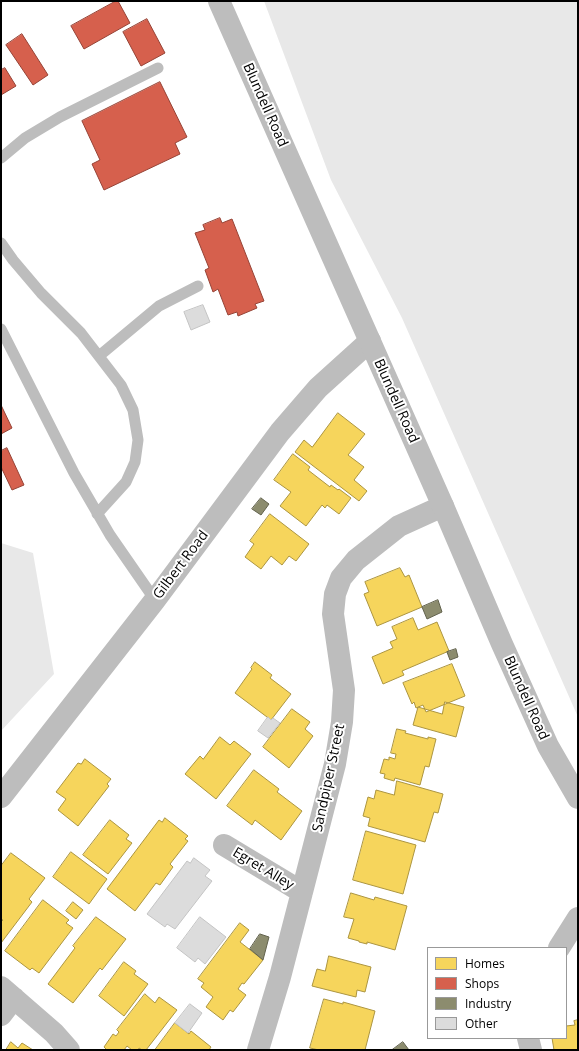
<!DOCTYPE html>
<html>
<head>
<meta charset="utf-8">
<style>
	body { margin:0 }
	#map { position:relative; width:579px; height:1051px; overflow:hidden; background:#fff; font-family:"Open Sans",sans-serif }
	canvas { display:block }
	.frame { position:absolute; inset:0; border:2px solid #000; pointer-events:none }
	.legend { position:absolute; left:427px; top:947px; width:140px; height:92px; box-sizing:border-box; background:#fff; border:1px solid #999; margin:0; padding:5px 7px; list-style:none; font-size:12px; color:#000 }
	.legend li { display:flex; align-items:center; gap:8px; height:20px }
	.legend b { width:20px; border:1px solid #999 }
</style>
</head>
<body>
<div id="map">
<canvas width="579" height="1051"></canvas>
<div class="frame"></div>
<ul class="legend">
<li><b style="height:11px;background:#f6d55c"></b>Homes</li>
<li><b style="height:11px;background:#d6604d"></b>Shops</li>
<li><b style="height:11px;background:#8c8c6e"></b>Industry</li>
<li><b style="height:11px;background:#dcdcdc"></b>Other</li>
</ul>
</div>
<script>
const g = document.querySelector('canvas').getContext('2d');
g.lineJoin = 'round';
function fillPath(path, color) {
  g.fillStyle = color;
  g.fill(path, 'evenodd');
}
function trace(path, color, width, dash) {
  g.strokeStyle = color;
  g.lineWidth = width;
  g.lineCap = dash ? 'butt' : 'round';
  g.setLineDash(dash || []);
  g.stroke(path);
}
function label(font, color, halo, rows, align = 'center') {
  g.font = font + ' "Open Sans",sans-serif';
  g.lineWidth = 4;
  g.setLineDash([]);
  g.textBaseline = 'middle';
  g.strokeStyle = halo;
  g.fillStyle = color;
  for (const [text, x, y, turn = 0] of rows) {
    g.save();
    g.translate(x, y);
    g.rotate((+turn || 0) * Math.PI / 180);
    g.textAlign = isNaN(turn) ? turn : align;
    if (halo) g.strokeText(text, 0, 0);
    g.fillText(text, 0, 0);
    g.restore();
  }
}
fillPath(new Path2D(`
	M 264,1 L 578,1 L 578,717 L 402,318 L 331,180 Z
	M 1,543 L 33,553 L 54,674 L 1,731 Z`), '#e8e8e8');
const homes = new Path2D(`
	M 338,413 L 365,434 L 348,455 L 364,467 L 354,480 L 367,491 L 359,501 L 295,452 L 304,440 L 312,447 Z
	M 293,454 L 310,467 L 308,470 L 330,487 L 331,485 L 338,490 L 339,489 L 351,498 L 339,514 L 327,505 L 325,508 L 322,505 L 306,526 L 280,506 L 291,492 L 274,480 Z
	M 270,514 L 309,544 L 296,561 L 289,556 L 282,565 L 271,556 L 261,569 L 245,557 L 254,544 L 250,541 Z
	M 400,568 L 405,577 L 409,575 L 422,607 L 377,626 L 364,594 L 369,592 L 365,582 Z
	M 413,618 L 418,630 L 437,622 L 449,651 L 402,671 L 404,675 L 383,684 L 372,657 L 393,648 L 390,642 L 397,639 L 392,627 Z
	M 255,662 L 272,675 L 270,678 L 291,694 L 271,720 L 235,693 L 252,669 L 251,668 Z
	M 452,664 L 465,696 L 426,712 L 423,705 L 416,708 L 414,702 L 412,704 L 403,683 Z
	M 445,702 L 464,707 L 456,737 L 413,725 L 418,707 L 442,714 Z
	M 292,709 L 310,722 L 305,729 L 313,736 L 289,768 L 263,747 Z
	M 397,729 L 406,731 L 405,733 L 428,739 L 428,737 L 436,739 L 429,767 L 425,766 L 420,785 L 395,778 L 394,781 L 384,778 L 385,774 L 380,773 L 384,759 L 389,760 L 389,757 L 395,759 L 396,754 L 391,753 Z
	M 220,737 L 230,745 L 234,741 L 251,754 L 216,799 L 185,774 L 200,756 L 203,759 Z
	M 85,759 L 111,779 L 107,784 L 109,786 L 78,826 L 58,810 L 66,799 L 56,792 L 78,763 L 81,764 Z
	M 254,770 L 279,789 L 277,792 L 302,811 L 281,840 L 255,820 L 252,825 L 227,806 Z
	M 397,781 L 443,794 L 438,813 L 434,812 L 425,842 L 368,826 L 370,818 L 363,816 L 368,797 L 374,799 L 376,790 L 394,795 Z
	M 165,818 L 188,836 L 185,839 L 188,841 L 170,864 L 173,867 L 160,885 L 156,883 L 135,911 L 107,889 L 159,820 L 162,822 Z
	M 110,820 L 129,835 L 126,839 L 132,843 L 108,874 L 83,855 Z
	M 366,831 L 416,845 L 403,894 L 353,880 Z
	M 71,852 L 107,879 L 89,904 L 53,877 Z
	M 11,853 L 45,878 L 29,899 L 32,902 L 1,943 L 1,922 L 3,920 L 1,919 L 1,866 Z
	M 351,893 L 374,900 L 375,897 L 407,906 L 395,950 L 367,942 L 367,944 L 359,942 L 359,941 L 348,938 L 354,919 L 344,917 Z
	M 43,900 L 69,920 L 66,923 L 73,928 L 39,973 L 32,968 L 30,970 L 5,951 Z
	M 73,902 L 83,910 L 76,919 L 66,911 Z
	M 96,917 L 126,939 L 102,970 L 100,968 L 73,1003 L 48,984 L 75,948 L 73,946 Z
	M 240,923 L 249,930 L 240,942 L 263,960 L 244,984 L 242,983 L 238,989 L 246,995 L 233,1012 L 230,1010 L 223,1020 L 206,1007 L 213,997 L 201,987 L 204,983 L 198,979 Z
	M 329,956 L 371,967 L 365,992 L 357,990 L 356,997 L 312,986 L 317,969 L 325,971 Z
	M 124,962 L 136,971 L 134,974 L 148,984 L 124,1016 L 99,996 Z
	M 145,994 L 155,1003 L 159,997 L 177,1010 L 146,1050 L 142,1050 L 139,1048 L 138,1050 L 132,1050 L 127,1046 L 124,1050 L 107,1050 L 104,1047 L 113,1034 L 116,1036 L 119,1032 L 117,1030 Z
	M 324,999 L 343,1004 L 343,1002 L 375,1011 L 365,1050 L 319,1050 L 310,1048 Z
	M 578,1020 L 578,1050 L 554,1050 L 552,1038 L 566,1038 L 566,1026 L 575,1025 L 574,1021 Z
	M 175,1023 L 189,1034 L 191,1031 L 211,1047 L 209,1050 L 155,1050 Z
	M 11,1042 L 18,1048 L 22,1043 L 33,1050 L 6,1050 Z`);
fillPath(homes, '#f6d55c');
trace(homes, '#ac9540', 1);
const shops = new Path2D(`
	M 116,1 L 118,1 L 130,23 L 84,49 L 71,26 Z
	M 147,19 L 165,53 L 141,66 L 123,32 Z
	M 22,34 L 48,75 L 33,85 L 6,45 Z
	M 5,68 L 16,86 L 1,95 L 1,70 Z
	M 160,82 L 187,137 L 175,143 L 180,154 L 104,190 L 92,164 L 100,160 L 82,121 Z
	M 220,218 L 222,223 L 232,219 L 264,301 L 255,304 L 257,308 L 238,316 L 237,312 L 228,315 L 218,289 L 213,292 L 205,270 L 209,268 L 195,233 L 205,230 L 203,225 Z
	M 1,405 L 12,428 L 1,434 Z
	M 7,448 L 24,485 L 12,490 L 1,467 L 1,451 Z`);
fillPath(shops, '#d6604d');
trace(shops, '#964336', 1);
const industry = new Path2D(`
	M 261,498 L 269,504 L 261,515 L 252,509 Z
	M 438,600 L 442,612 L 427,619 L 422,607 Z
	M 456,649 L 458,657 L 450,660 L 447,652 Z
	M 260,934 L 269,937 L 263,960 L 250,949 Z
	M 403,1042 L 409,1050 L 392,1050 Z`);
fillPath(industry, '#8c8c6e');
trace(industry, '#62624d', 1);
const building = new Path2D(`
	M 203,305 L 210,322 L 191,330 L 184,312 Z
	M 268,717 L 271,720 L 273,718 L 280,723 L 268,738 L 258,731 Z
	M 194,858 L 210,870 L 205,876 L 212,881 L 175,929 L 167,924 L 165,927 L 147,914 L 187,861 L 190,863 Z
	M 200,917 L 226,937 L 205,964 L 198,958 L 195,962 L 177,948 Z
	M 190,1004 L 202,1013 L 188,1033 L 175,1023 Z`);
fillPath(building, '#dcdcdc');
trace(building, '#c4c4c4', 1);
trace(new Path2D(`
	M 1,158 L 25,138 L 60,117 L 158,68
	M 1,243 L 13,260 L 41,293 L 81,333 L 121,385 L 133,410 L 138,440 L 135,462 L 126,482 L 97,514
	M 1,329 L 74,473 L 110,535 L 155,600
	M 99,356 L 159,306 L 198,286`), '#bdbdbd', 11);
trace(new Path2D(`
	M 1,797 L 155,600 L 280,432 L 318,388 L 370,341
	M 224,845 L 302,892
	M 559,948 L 578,918
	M 1,987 L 54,1033 L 69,1050
	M 1,1015 L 14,998
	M 528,1038 L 531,1050
	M 258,1050 L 280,977 L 302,892 L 335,764 L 342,722 L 344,690 L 333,614 L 335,594 L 341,578 L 356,560 L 399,526 L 443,506`), '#bdbdbd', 22);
trace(new Path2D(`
	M 219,1 L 443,506 L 502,644 L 548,746 L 578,798`), '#bdbdbd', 22);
label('14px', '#000', '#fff', [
	["Blundell Road",265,105,66],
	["Blundell Road",396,401,66],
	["Gilbert Road",181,565,-53],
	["Blundell Road",526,698,66],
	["Sandpiper Street",329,778,-78],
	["Egret Alley",263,869,31]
]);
</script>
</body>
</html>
